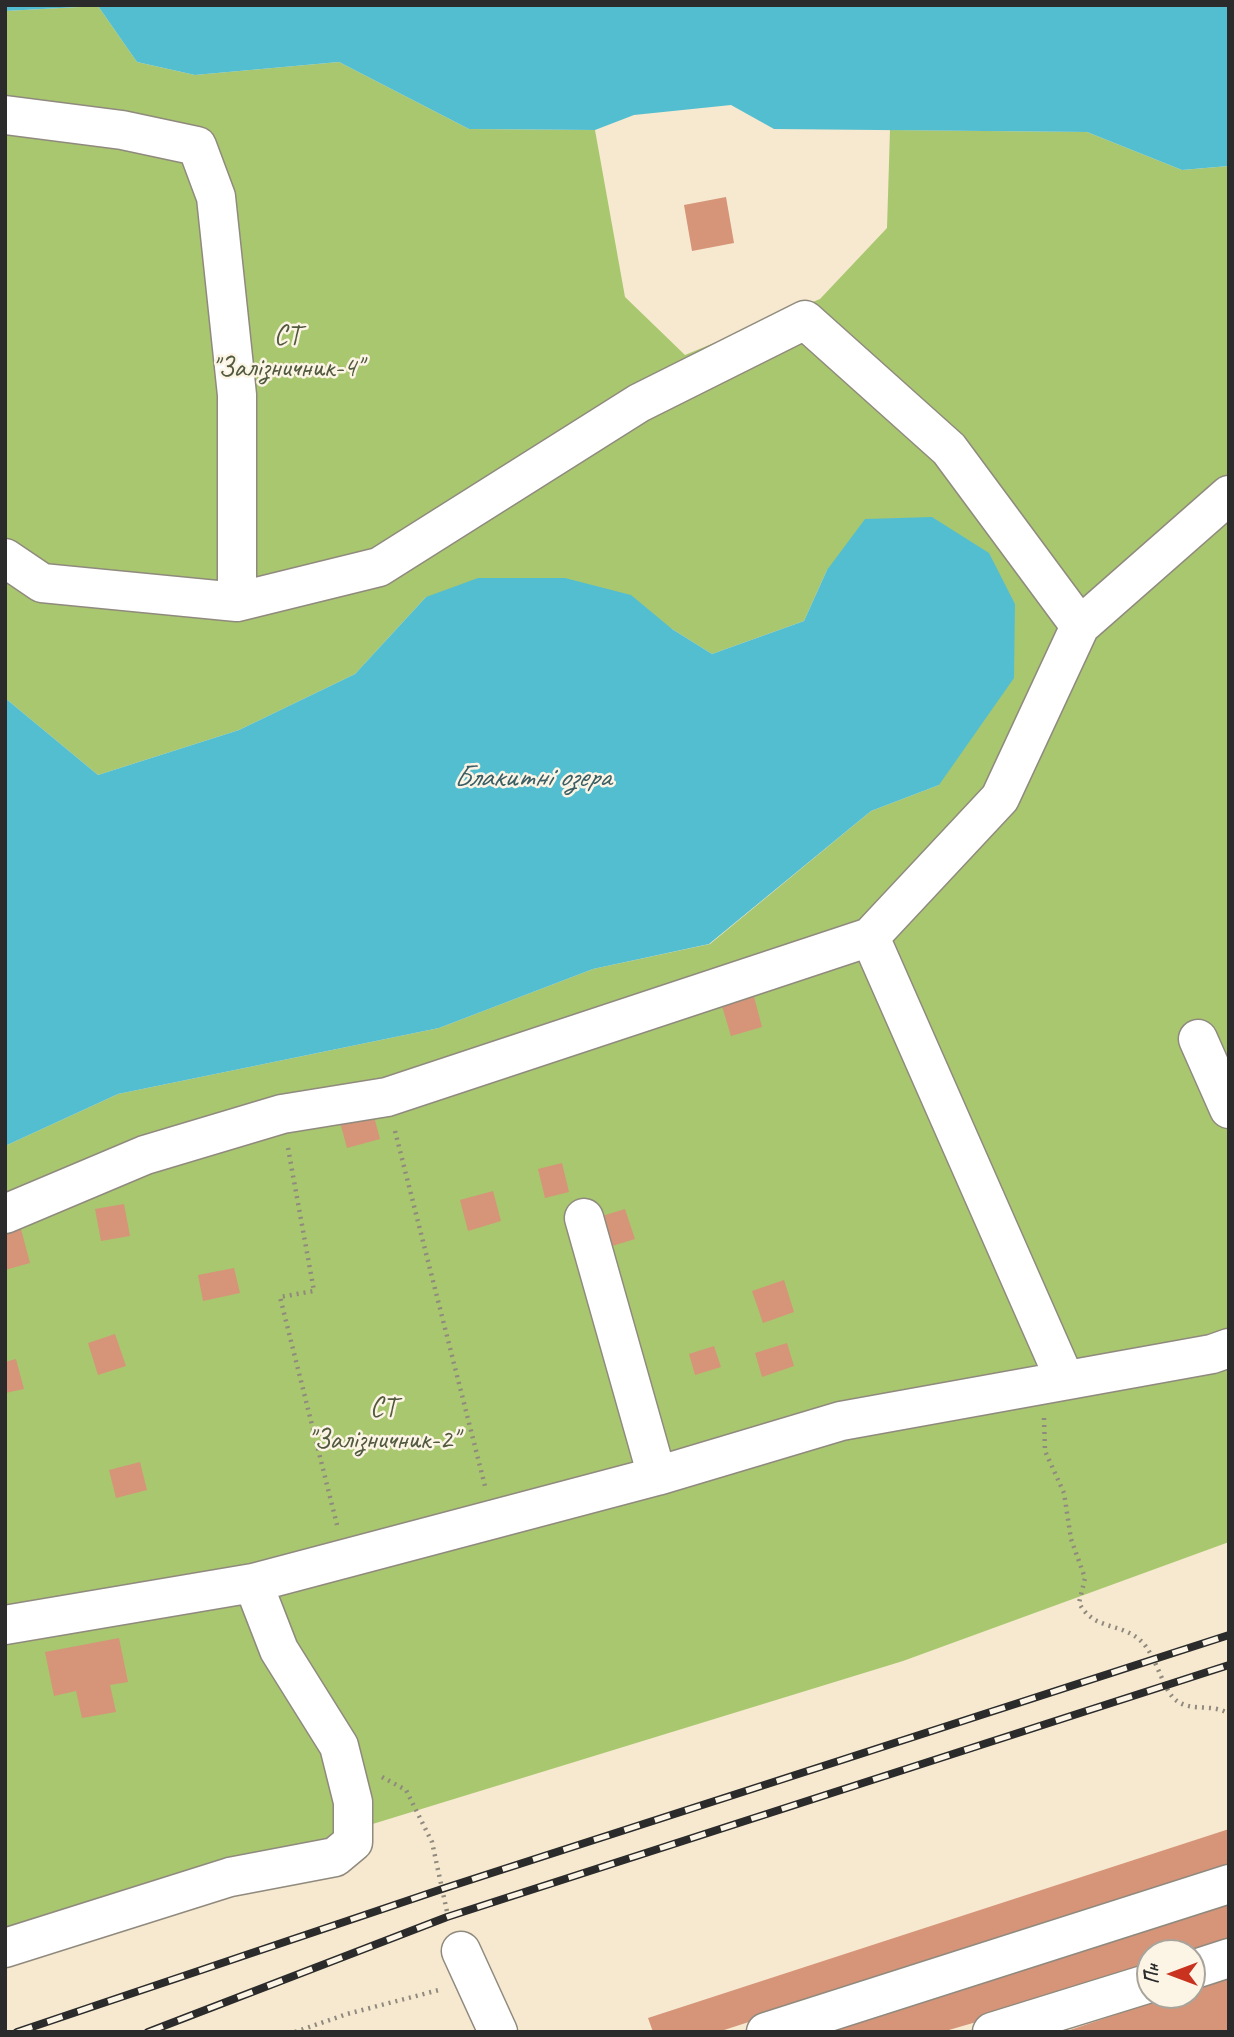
<!DOCTYPE html>
<html>
<head>
<meta charset="utf-8">
<style>
	body { margin:0 }
	#map { position:relative; width:1234px; height:2037px; overflow:hidden; background:#f6e9d0; font-family:Caveat,sans-serif }
	canvas { display:block }
	.frame { position:absolute; inset:0; border:7px solid #2b2b2b; pointer-events:none }
	.north { position:absolute; left:1136px; top:1939px; width:70px; height:70px; box-sizing:border-box; background:#fcf5e5; border:2px solid #a8a49b; border-radius:50%; rotate:270deg; font-size:19px; font-weight:700; line-height:28px; text-align:center; color:#2b2b2b }
	.north::after { content:''; display:block; margin:auto; width:24px; height:32px; background:#c8321e; clip-path:polygon(50% 0,100% 100%,50% 72%,0 100%) }
</style>
</head>
<body>
<div id="map">
<canvas width="1234" height="2037"></canvas>
<div class="frame"></div>
<div class="north">Пн</div>
</div>
<script>
const g = document.querySelector('canvas').getContext('2d');
g.lineJoin = 'round';
function fillPath(path, color) {
  g.fillStyle = color;
  g.fill(path, 'evenodd');
}
function trace(path, color, width, dash) {
  g.strokeStyle = color;
  g.lineWidth = width;
  g.lineCap = dash ? 'butt' : 'round';
  g.setLineDash(dash || []);
  g.stroke(path);
}
function label(font, color, halo, rows, align = 'center') {
  g.font = font + ' Caveat,sans-serif';
  g.lineWidth = 5;
  g.setLineDash([]);
  g.textBaseline = 'middle';
  g.strokeStyle = halo;
  g.fillStyle = color;
  for (const [text, x, y, turn = 0] of rows) {
    g.save();
    g.translate(x, y);
    g.rotate((+turn || 0) * Math.PI / 180);
    g.textAlign = isNaN(turn) ? turn : align;
    if (halo) g.strokeText(text, 0, 0);
    g.fillText(text, 0, 0);
    g.restore();
  }
}
fillPath(new Path2D(`
	M 98,6 L 137,62 L 195,75 L 339,62 L 469,129 L 595,130 L 625,297 L 685,355 L 820,299 L 887,228 L 890,130 L 1087,132 L 1182,170 L 1229,166 L 1229,1542 L 903,1661 L 5,1937 L 5,1146 L 118,1094 L 439,1028 L 593,969 L 710,944 L 871,811 L 939,785 L 827,570 L 804,621 L 712,654 L 672,629 L 426,597 L 355,674 L 239,730 L 98,775 L 5,698 L 5,11 Z`), '#a9c76f');
fillPath(new Path2D(`
	M 5,5 L 1229,5 L 1229,166 L 1182,170 L 1087,132 L 774,129 L 731,105 L 634,115 L 595,130 L 469,129 L 339,62 L 195,75 L 137,62 L 98,6 L 5,11 Z
	M 932,517 L 989,553 L 1015,604 L 1014,678 L 939,785 L 871,811 L 709,944 L 593,969 L 439,1028 L 118,1094 L 5,1146 L 5,698 L 98,775 L 239,730 L 355,674 L 426,597 L 478,578 L 565,578 L 631,595 L 672,629 L 712,654 L 804,621 L 827,570 L 865,519 Z`), '#54bed1');
fillPath(new Path2D(`
	M 726,197 L 734,243 L 692,251 L 684,205 Z
	M 753,993 L 762,1027 L 731,1036 L 721,1003 Z
	M 373,1113 L 380,1139 L 347,1148 L 340,1122 Z
	M 562,1163 L 569,1192 L 545,1198 L 538,1169 Z
	M 493,1191 L 501,1221 L 468,1231 L 460,1200 Z
	M 124,1204 L 130,1236 L 101,1241 L 95,1209 Z
	M 625,1209 L 635,1239 L 609,1247 L 599,1217 Z
	M 21,1229 L 30,1263 L 5,1270 L 5,1234 Z
	M 234,1268 L 240,1293 L 203,1301 L 198,1275 Z
	M 784,1280 L 794,1312 L 763,1323 L 752,1291 Z
	M 115,1334 L 126,1366 L 98,1375 L 88,1343 Z
	M 787,1343 L 794,1366 L 762,1377 L 755,1353 Z
	M 714,1346 L 721,1367 L 695,1375 L 689,1354 Z
	M 16,1359 L 24,1389 L 5,1393 L 5,1362 Z
	M 140,1462 L 147,1490 L 116,1498 L 109,1470 Z
	M 119,1638 L 128,1682 L 110,1685 L 116,1712 L 82,1718 L 76,1691 L 54,1696 L 45,1652 Z
	M 1229,1829 L 1229,1866 L 718,2032 L 653,2032 L 648,2018 Z
	M 1229,1903 L 1229,1942 L 1192,1953 L 1150,1953 L 1150,1968 L 1052,2000 L 942,2032 L 815,2032 Z
	M 1229,1977 L 1229,2032 L 1064,2032 L 1174,1995 L 1192,1995 L 1192,1989 Z`), '#d69479');
const minor = new Path2D(`
	M 5,115 L 122,130 L 197,146 L 216,197 L 237,395 L 237,602
	M 5,558 L 42,583 L 237,602 L 379,567 L 639,403 L 805,320 L 949,449 L 1080,626
	M 1198,1039 L 1229,1109
	M 5,1214 L 145,1155 L 282,1114 L 387,1097 L 870,937
	M 584,1218 L 657,1476
	M 1065,1380 L 870,937 L 1000,798 L 1080,626 L 1229,495
	M 5,1625 L 253,1583 L 657,1476 L 841,1421 L 1212,1354 L 1229,1348
	M 5,1948 L 230,1877 L 335,1857 L 353,1842 L 353,1802 L 339,1746 L 279,1650 L 253,1583
	M 461,1951 L 498,2032
	M 1192,1970 L 1229,1958
	M 766,2032 L 1229,1884
	M 992,2032 L 1150,1983`);
trace(minor, '#908a7e', 41);
trace(new Path2D(`
	M 395,1131 L 485,1486
	M 288,1148 L 314,1291 L 280,1297 L 337,1525
	M 1044,1418 L 1045,1451 L 1064,1493 L 1071,1539 L 1085,1578 L 1079,1603 C 1094,1631 1121,1622 1141,1641 C 1157,1656 1163,1692 1177,1701 C 1192,1712 1213,1703 1229,1714
	M 382,1777 L 406,1790 L 432,1842 L 449,1921
	M 295,2032 L 347,2014 L 439,1990`), '#908a7e', 4.5, [2, 5]);
trace(minor, '#fff', 38);
const rail = new Path2D(`
	M 17,2032 L 442,1889 L 1229,1635
	M 148,2032 L 447,1917 L 1229,1665`);
trace(rail, '#2b2b2b', 8);
trace(rail, '#fcf5e5', 5, [16]);
label('28px', '#515a3f', '#fcf5e5', [
	["СТ",287,337],
	["\"Залізничник-4\"",287,369],
	["СТ",383,1409],
	["\"Залізничник-2\"",383,1441]
]);
label('italic 30px', '#395e65', '#fcf5e5', [
	["Блакитні озера",532,778]
]);
</script>
</body>
</html>
